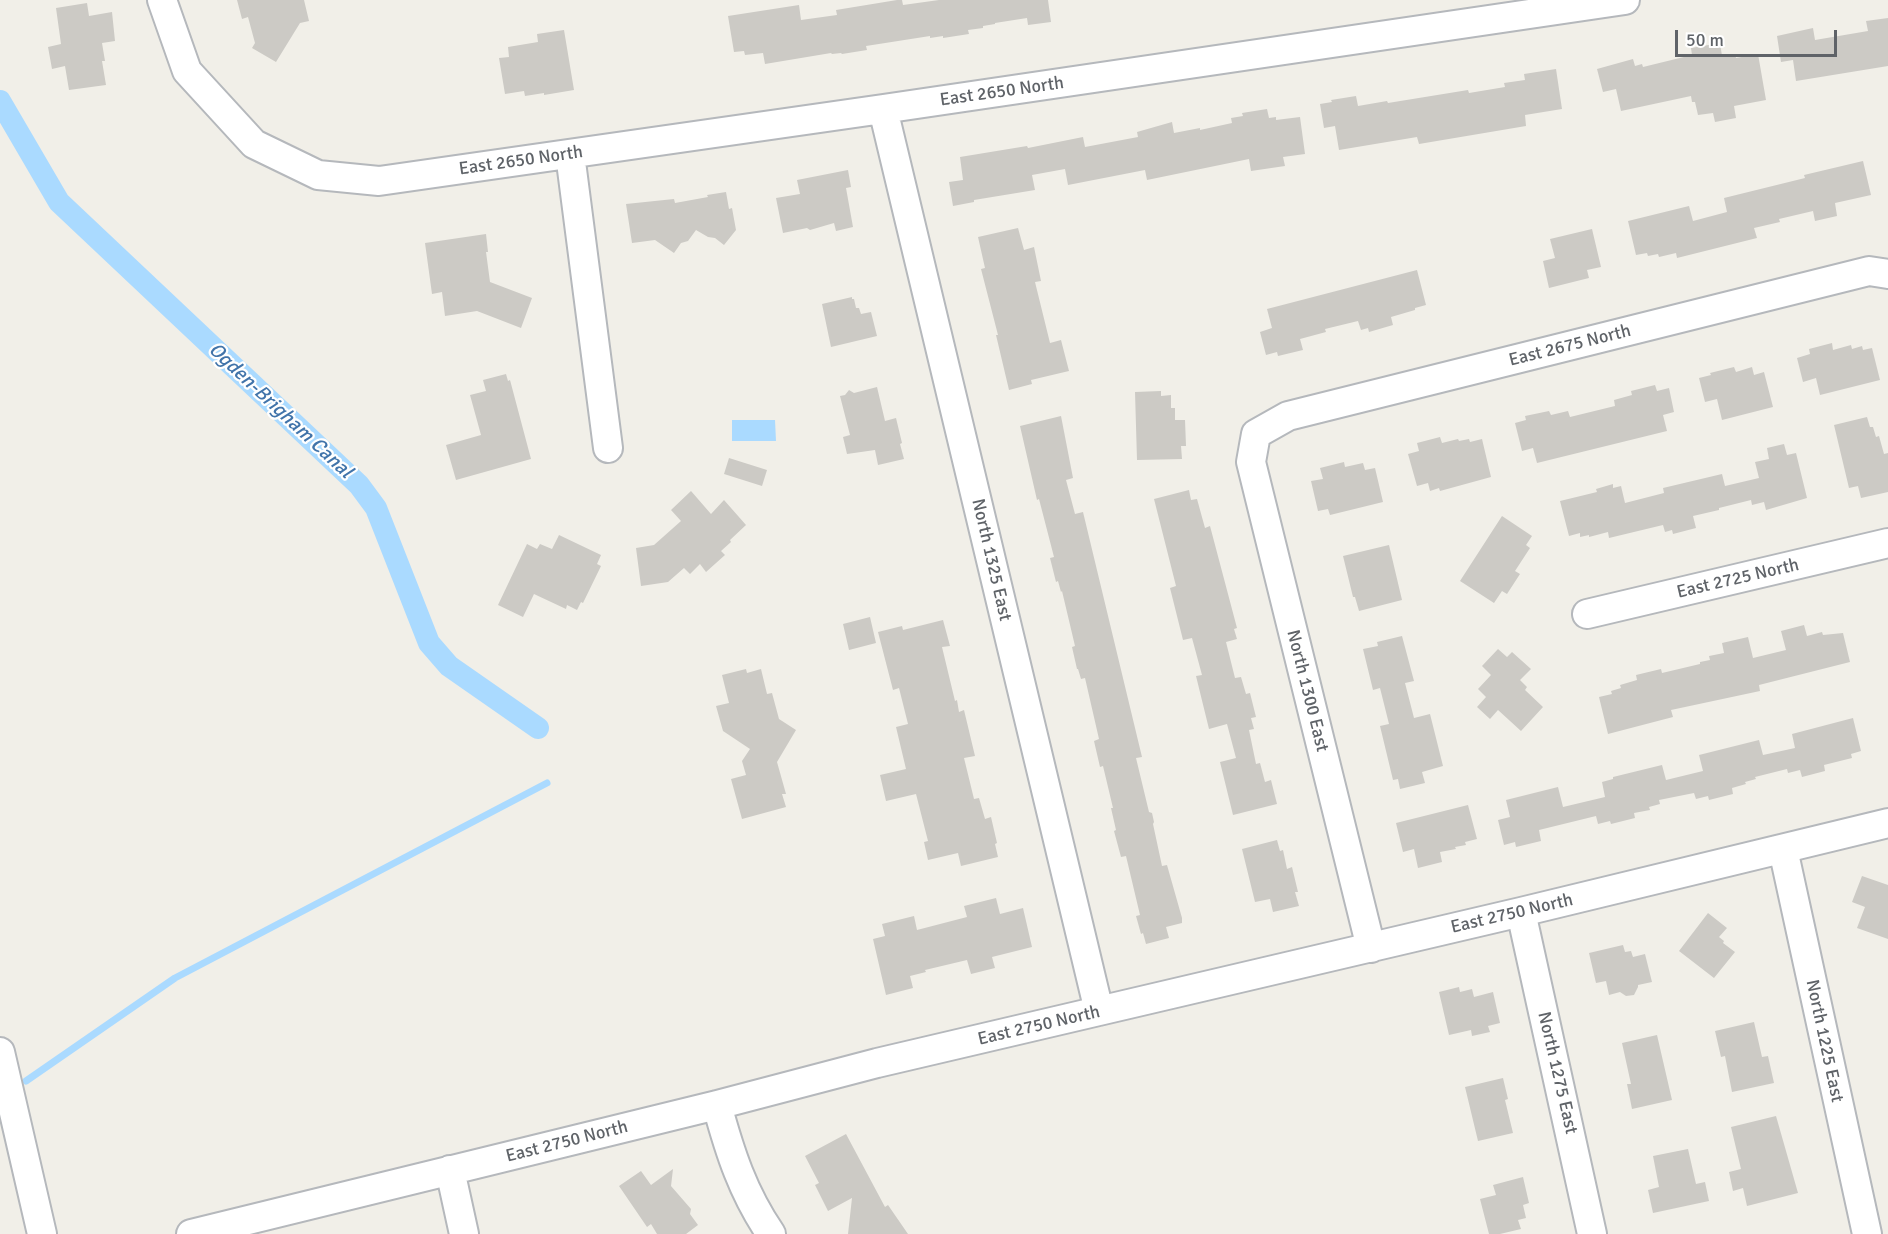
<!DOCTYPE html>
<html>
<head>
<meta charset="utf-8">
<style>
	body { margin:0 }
	#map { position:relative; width:1888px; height:1234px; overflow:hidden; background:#f1efe8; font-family:Signika,sans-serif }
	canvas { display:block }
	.scale { position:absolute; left:1675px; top:30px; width:162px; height:27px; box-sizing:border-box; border:3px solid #5f6368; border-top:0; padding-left:8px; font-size:18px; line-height:21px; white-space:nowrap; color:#5f6368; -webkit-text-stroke:4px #fff; paint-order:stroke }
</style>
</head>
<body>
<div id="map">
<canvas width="1888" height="1234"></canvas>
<div class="scale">50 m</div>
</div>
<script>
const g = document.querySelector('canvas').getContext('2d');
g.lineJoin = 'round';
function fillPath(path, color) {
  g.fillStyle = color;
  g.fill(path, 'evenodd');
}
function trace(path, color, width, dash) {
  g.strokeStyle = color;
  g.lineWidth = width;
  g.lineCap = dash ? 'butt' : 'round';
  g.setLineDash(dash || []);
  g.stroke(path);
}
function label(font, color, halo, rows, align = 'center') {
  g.font = font + ' Signika,sans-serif';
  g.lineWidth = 4.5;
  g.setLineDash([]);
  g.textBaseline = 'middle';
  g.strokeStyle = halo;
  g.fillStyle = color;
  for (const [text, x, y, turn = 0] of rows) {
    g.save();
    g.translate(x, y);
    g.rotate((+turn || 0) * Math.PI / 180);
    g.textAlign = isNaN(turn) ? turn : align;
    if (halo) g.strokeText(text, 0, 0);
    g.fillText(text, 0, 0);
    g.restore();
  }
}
fillPath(new Path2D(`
	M 732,420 L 775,420 L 776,441 L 732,441 Z`), '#aadaff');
trace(new Path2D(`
	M 26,1081 L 175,978 L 547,783`), '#aadaff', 7);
trace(new Path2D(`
	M 0,101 L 59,202 L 359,485 L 376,508 L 429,643 L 449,666 L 538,728`), '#aadaff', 22);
fillPath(new Path2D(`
	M 237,0 L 304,0 L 309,21 L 300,23 L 276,62 L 252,48 L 255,43 L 248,17 L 242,19 Z
	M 897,0 L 902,0 L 903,5 L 939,0 L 1048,0 L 1051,22 L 1028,25 L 1027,18 L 995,23 L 995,24 L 983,26 L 983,28 L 968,30 L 969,34 L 943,38 L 943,36 L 930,38 L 930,36 L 866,46 L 867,50 L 842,54 L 841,53 L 832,54 L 831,53 L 765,64 L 763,53 L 745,55 L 744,51 L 734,52 L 728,16 L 799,5 L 801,20 L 837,15 L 836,10 Z
	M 87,3 L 89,16 L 112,12 L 115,41 L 102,43 L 105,61 L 102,61 L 106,85 L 69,90 L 65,66 L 52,69 L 48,47 L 61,44 L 56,8 Z
	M 1888,18 L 1888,66 L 1796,81 L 1793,60 L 1781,62 L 1777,36 L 1813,28 L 1815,40 L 1868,31 L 1866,21 Z
	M 564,30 L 574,90 L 544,95 L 544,93 L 525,96 L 524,91 L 505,94 L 499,58 L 509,57 L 508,47 L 538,42 L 537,34 Z
	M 1720,43 L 1722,56 L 1735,54 L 1736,58 L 1758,54 L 1766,100 L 1734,106 L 1736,118 L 1715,122 L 1713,113 L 1698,115 L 1695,102 L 1692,102 L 1691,96 L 1621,111 L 1616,89 L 1603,92 L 1597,69 L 1633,59 L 1635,66 L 1642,64 L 1643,67 L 1692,55 L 1691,48 Z
	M 1556,69 L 1562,109 L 1525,115 L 1526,126 L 1419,144 L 1417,137 L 1339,150 L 1335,126 L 1324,128 L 1320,104 L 1332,102 L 1331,100 L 1356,96 L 1358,106 L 1387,101 L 1388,103 L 1468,90 L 1469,93 L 1505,87 L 1504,83 L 1525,80 L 1524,74 Z
	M 1267,109 L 1269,118 L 1276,117 L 1276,120 L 1300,117 L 1305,154 L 1283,157 L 1285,166 L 1251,171 L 1249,159 L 1147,180 L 1145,170 L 1068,185 L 1065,169 L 1032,175 L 1035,190 L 974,200 L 974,202 L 953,206 L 949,182 L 963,180 L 960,157 L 1027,146 L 1028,148 L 1083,137 L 1085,147 L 1138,137 L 1137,132 L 1172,122 L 1174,133 L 1200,128 L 1200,130 L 1232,123 L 1231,118 L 1243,116 L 1242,113 Z
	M 1863,161 L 1871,195 L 1835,203 L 1837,216 L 1815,221 L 1813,211 L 1779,219 L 1780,222 L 1754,228 L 1757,238 L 1677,258 L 1676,253 L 1659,257 L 1658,254 L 1648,256 L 1647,253 L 1636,255 L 1628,221 L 1689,206 L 1693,221 L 1727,212 L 1724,198 L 1805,178 L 1804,175 Z
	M 848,170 L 851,187 L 846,188 L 853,227 L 836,231 L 834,223 L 810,230 L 807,228 L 783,233 L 776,198 L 800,194 L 797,180 Z
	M 726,192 L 729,209 L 732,208 L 736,230 L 724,245 L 715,238 L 708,237 L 696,230 L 688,241 L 681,243 L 674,253 L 655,240 L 632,243 L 626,204 L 674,199 L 675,203 L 708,197 L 707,195 Z
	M 1018,228 L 1024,250 L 1034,247 L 1041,281 L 1035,282 L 1050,343 L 1061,340 L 1069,371 L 1031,380 L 1032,384 L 1009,390 L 996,335 L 998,335 L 981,269 L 985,268 L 978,237 Z
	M 1592,229 L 1601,267 L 1587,270 L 1589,278 L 1549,288 L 1543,261 L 1555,258 L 1550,239 Z
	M 486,234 L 488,252 L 486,252 L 490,282 L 532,298 L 521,328 L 477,311 L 445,316 L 442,292 L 432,294 L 425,243 Z
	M 1417,270 L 1426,305 L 1415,308 L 1415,310 L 1391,317 L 1393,325 L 1369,332 L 1368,328 L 1361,330 L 1358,321 L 1325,329 L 1326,332 L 1300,339 L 1303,350 L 1278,356 L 1277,352 L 1266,355 L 1260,332 L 1272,328 L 1267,309 Z
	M 852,297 L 852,299 L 854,299 L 856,308 L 859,308 L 861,314 L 871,312 L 877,336 L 831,347 L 822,304 Z
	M 1832,343 L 1833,350 L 1851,345 L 1852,349 L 1862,346 L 1863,350 L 1872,348 L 1880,380 L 1820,395 L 1816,378 L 1803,382 L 1797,358 L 1810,354 L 1809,349 Z
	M 1734,367 L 1736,372 L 1752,367 L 1754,375 L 1764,372 L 1773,407 L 1722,420 L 1717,399 L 1705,402 L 1699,378 L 1711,375 L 1710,373 Z
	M 506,374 L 508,381 L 510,380 L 531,459 L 456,480 L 446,445 L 481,435 L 470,395 L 486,391 L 483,380 Z
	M 1655,385 L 1657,391 L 1669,388 L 1674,412 L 1663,415 L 1667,431 L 1537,463 L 1533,448 L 1522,451 L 1515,423 L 1526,420 L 1525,416 L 1549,411 L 1551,415 L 1568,411 L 1570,417 L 1615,406 L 1614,400 L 1632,395 L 1631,391 Z
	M 877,387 L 885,421 L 896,418 L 902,443 L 900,444 L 904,459 L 878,465 L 875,450 L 847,454 L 843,437 L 850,435 L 840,396 L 845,395 L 849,390 L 854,393 Z
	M 1161,391 L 1161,396 L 1171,395 L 1171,408 L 1175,408 L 1175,420 L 1185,420 L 1186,446 L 1181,446 L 1182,459 L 1137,460 L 1135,392 Z
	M 1061,416 L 1073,478 L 1066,480 L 1075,514 L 1083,512 L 1142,757 L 1136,758 L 1149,812 L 1152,813 L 1154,822 L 1153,824 L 1162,866 L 1167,865 L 1182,918 L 1182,923 L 1166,927 L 1169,938 L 1146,944 L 1143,933 L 1141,934 L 1136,916 L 1140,915 L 1126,856 L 1121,857 L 1114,831 L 1116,830 L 1111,808 L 1113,808 L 1103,766 L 1100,767 L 1094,741 L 1099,739 L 1085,678 L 1081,679 L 1078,669 L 1077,669 L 1072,647 L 1075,646 L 1062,591 L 1061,592 L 1058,581 L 1056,582 L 1050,558 L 1054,557 L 1039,499 L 1037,500 L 1020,426 Z
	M 1867,417 L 1870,427 L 1873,427 L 1876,437 L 1879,436 L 1884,454 L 1888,453 L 1888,492 L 1861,498 L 1858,486 L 1849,488 L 1834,425 Z
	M 1440,437 L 1442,443 L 1458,439 L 1459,441 L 1469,439 L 1470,442 L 1482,439 L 1491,477 L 1440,491 L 1439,488 L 1430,491 L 1428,483 L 1417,486 L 1408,454 L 1419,451 L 1417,443 Z
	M 1784,444 L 1787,455 L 1796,453 L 1807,498 L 1766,510 L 1764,502 L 1752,505 L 1751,500 L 1719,508 L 1719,510 L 1693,516 L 1696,528 L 1673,534 L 1672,530 L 1665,532 L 1663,525 L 1609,538 L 1608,532 L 1589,537 L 1589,535 L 1580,537 L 1580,533 L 1569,536 L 1560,501 L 1597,492 L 1596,489 L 1613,484 L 1613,488 L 1621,486 L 1625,503 L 1664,493 L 1663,488 L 1722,474 L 1725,486 L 1759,478 L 1755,462 L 1769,459 L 1767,448 Z
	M 729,458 L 767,470 L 762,486 L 724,474 Z
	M 1344,462 L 1345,467 L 1363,463 L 1365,470 L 1375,468 L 1383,502 L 1330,515 L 1328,509 L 1318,511 L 1311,481 L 1323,479 L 1320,468 Z
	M 1189,490 L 1191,500 L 1197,499 L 1205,528 L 1210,526 L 1237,628 L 1234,629 L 1237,639 L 1226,642 L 1235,678 L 1241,677 L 1246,694 L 1250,693 L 1256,717 L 1251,718 L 1254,729 L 1249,730 L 1256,764 L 1260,763 L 1265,782 L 1271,780 L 1277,804 L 1233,815 L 1220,762 L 1236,758 L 1227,724 L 1209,729 L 1196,676 L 1202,675 L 1192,638 L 1183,640 L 1170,588 L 1176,586 L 1154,499 Z
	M 691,491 L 711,514 L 724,500 L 746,525 L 730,540 L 731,542 L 721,551 L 725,555 L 706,572 L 700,564 L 690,574 L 684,568 L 668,582 L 641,586 L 636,548 L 654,545 L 681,521 L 671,510 Z
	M 1502,516 L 1532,536 L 1526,545 L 1530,548 L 1515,571 L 1520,574 L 1507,594 L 1502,591 L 1494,603 L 1460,581 Z
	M 559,535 L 601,555 L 597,564 L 601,566 L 583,603 L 581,602 L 577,610 L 567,605 L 566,609 L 534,594 L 523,617 L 498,605 L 527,544 L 537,549 L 540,544 L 552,549 Z
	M 1389,545 L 1402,600 L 1359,611 L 1355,597 L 1353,597 L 1343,556 Z
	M 870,617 L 876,643 L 849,650 L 843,624 Z
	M 943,620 L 950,646 L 942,647 L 955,701 L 957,700 L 959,712 L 964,710 L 975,756 L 964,758 L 974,799 L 979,798 L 985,819 L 991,817 L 997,843 L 995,844 L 998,857 L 961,866 L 958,853 L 928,860 L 924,842 L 928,841 L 916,794 L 886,801 L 880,775 L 906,769 L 896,727 L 908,724 L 899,688 L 893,690 L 878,632 L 902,626 L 903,630 Z
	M 1804,625 L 1807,636 L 1822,632 L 1823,635 L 1843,633 L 1850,662 L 1759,685 L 1760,691 L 1671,710 L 1673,717 L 1608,734 L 1599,697 L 1612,694 L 1611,691 L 1621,688 L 1620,685 L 1637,680 L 1636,675 L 1661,669 L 1662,673 L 1700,664 L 1700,662 L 1710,660 L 1709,656 L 1724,653 L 1722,643 L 1748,637 L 1753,658 L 1786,650 L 1781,631 Z
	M 1402,636 L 1414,681 L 1405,683 L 1414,718 L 1430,714 L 1443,766 L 1422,772 L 1425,783 L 1400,789 L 1398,779 L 1393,780 L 1380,726 L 1389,724 L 1380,688 L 1373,690 L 1363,649 L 1378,646 L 1377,642 Z
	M 1498,649 L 1507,657 L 1512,652 L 1531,669 L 1520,680 L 1527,687 L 1525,690 L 1543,707 L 1521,731 L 1498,710 L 1490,719 L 1477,707 L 1486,697 L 1478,689 L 1491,675 L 1482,666 Z
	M 746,669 L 747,673 L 761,669 L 767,694 L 772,693 L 779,719 L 796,730 L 777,762 L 786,794 L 782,794 L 786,807 L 742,819 L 731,779 L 746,775 L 742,761 L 750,749 L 723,731 L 716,706 L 729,703 L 722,675 Z
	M 1853,718 L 1861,751 L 1851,754 L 1852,758 L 1824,765 L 1825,771 L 1802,777 L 1800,770 L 1788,773 L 1787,769 L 1755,777 L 1756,779 L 1745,782 L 1746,784 L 1732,788 L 1733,794 L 1709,800 L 1708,796 L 1696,799 L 1694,793 L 1659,800 L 1660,804 L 1649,807 L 1650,810 L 1634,813 L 1635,818 L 1611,824 L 1610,821 L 1598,824 L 1596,816 L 1539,830 L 1541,841 L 1516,847 L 1515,842 L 1504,845 L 1498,820 L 1510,817 L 1506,800 L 1558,787 L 1563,807 L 1605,797 L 1602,782 L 1613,779 L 1613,777 L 1662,765 L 1666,780 L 1703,771 L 1699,755 L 1759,740 L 1763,755 L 1795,748 L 1792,734 Z
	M 1468,805 L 1477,839 L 1465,842 L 1466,845 L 1455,847 L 1456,849 L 1440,852 L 1442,862 L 1418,868 L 1414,849 L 1403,852 L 1396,823 Z
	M 1277,840 L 1280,851 L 1283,850 L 1287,869 L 1292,867 L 1298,892 L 1295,892 L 1299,906 L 1273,912 L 1270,899 L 1255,902 L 1242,849 Z
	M 1862,876 L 1888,885 L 1888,939 L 1857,928 L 1865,907 L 1852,902 Z
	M 996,898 L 1000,914 L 1023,908 L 1032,947 L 992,957 L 995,968 L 971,974 L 967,960 L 925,970 L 926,972 L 910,976 L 913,988 L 886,995 L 873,939 L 885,936 L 882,924 L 914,916 L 917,930 L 967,917 L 964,906 Z
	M 1708,913 L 1727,928 L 1719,937 L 1724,941 L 1723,943 L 1735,952 L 1714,978 L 1679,951 Z
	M 1623,945 L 1625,952 L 1631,951 L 1633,957 L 1645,954 L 1652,982 L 1638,985 L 1638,987 L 1634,995 L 1626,996 L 1620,992 L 1609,995 L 1606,981 L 1596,983 L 1589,953 Z
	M 1459,987 L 1460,992 L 1472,989 L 1474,997 L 1493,992 L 1500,1023 L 1488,1026 L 1490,1032 L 1472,1036 L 1471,1030 L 1449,1035 L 1439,992 Z
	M 1754,1022 L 1762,1057 L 1768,1056 L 1774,1083 L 1732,1092 L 1725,1056 L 1721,1057 L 1715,1031 Z
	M 1657,1035 L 1672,1100 L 1632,1109 L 1627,1084 L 1631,1084 L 1622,1043 Z
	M 1503,1078 L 1508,1099 L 1505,1100 L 1513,1133 L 1478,1141 L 1465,1087 Z
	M 1776,1116 L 1798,1193 L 1747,1206 L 1743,1188 L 1733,1191 L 1729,1172 L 1741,1169 L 1731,1127 Z
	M 846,1134 L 885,1207 L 888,1205 L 908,1234 L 848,1234 L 852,1198 L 828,1211 L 815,1185 L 819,1183 L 805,1156 Z
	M 1688,1149 L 1696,1184 L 1705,1182 L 1709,1201 L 1653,1213 L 1648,1190 L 1659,1187 L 1653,1156 Z
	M 673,1169 L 671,1186 L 691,1209 L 690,1214 L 698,1225 L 686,1234 L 657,1234 L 651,1224 L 647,1227 L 619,1186 L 641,1171 L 651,1185 Z
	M 1523,1177 L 1529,1203 L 1523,1205 L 1526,1218 L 1518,1220 L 1521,1229 L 1500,1234 L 1489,1234 L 1480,1199 L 1496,1195 L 1493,1185 Z`), '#cccac5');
const minor = new Path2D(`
	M 162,0 L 187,71 L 254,144 L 318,175 L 379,181 L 883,109 L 1625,0
	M 883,109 L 1099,1011
	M 570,154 L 608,448
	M 1587,614 L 1888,543
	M 1783,849 L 1867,1234
	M 1521,912 L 1592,1234
	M 1371,948 L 1251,462 L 1256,434 L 1288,416 L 1869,271 L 1888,274
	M 0,1052 L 42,1234
	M 717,1105 C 730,1153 743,1193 771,1234
	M 450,1170 L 464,1234
	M 191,1234 L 717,1105 L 877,1063 L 1521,912 L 1888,823`);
trace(minor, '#b5b8bc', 32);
trace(minor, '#fff', 28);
label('18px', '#5f6368', '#fff', [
	["East 2650 North",1002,92,-8],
	["East 2650 North",521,161,-8],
	["East 2675 North",1570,346,-14],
	["North 1325 East",991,560,77],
	["East 2725 North",1738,579,-13],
	["North 1300 East",1307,691,76],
	["East 2750 North",1512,914,-13],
	["East 2750 North",1039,1026,-13],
	["North 1225 East",1824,1041,78],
	["North 1275 East",1557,1073,77],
	["East 2750 North",567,1142,-14]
]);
label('italic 20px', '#4174aa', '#fff', [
	["Ogden-Brigham Canal",280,411,43]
]);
</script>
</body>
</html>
